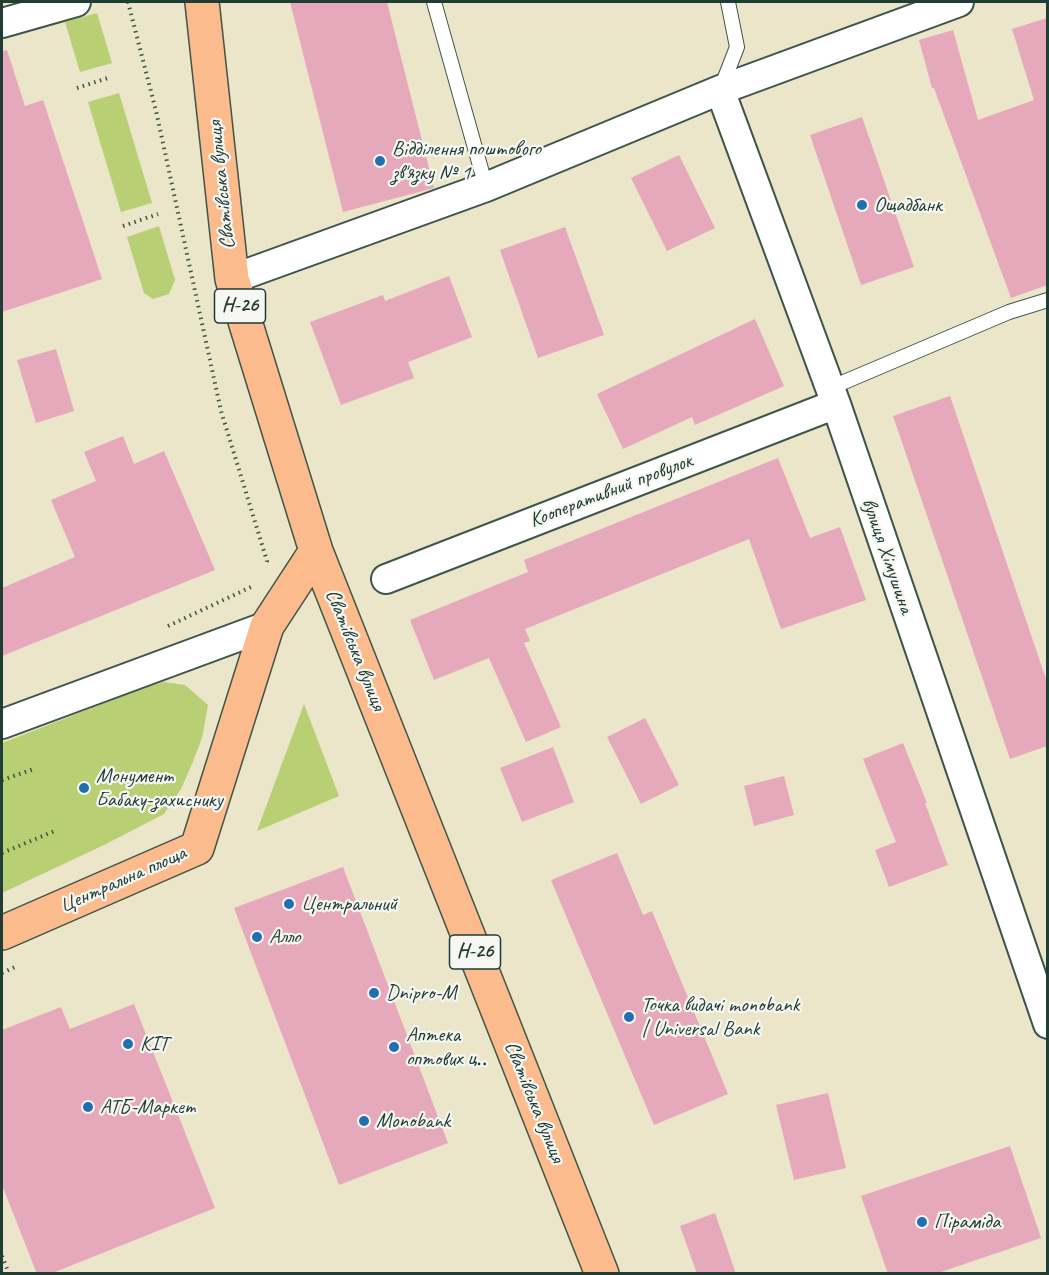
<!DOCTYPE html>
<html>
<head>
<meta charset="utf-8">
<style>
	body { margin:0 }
	#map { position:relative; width:1049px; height:1275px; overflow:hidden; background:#ebe5c9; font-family:Caveat,sans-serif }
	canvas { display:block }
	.frame { position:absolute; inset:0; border:3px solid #1f3d34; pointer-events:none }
</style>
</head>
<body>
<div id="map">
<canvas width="1049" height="1275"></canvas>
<div class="frame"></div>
</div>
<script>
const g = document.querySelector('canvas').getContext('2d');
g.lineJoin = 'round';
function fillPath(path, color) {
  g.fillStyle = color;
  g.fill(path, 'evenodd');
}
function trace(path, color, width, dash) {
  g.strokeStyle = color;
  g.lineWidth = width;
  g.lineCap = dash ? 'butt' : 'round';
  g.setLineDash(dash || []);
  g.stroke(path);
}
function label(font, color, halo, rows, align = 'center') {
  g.font = font + ' Caveat,sans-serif';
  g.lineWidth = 4.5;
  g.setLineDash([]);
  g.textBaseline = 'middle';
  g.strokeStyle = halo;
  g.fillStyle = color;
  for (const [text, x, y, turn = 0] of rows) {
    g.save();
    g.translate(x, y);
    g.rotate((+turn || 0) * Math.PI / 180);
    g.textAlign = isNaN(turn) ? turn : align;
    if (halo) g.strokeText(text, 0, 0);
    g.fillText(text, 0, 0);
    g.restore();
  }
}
fillPath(new Path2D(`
	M 97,13 L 112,63 L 80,72 L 65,22 Z
	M 119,93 L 152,203 L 121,212 L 88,102 Z
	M 159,226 L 175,280 L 169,294 L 153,299 L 144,293 L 127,237 Z
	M 163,682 L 185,685 L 208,705 L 202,738 L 192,764 L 181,789 L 164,814 L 106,844 L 2,893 L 2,743 L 141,689 Z
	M 304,704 L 339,796 L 257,831 Z`), '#b8cf73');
fillPath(new Path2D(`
	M 290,2 L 387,2 L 434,188 L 343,212 Z
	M 1047,18 L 1047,285 L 1011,298 L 934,88 L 932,88 L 919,40 L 953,30 L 978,120 L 1034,100 L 1012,29 Z
	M 7,50 L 25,106 L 43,100 L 102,279 L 2,312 L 2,51 Z
	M 862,117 L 914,267 L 861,285 L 810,135 Z
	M 679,155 L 715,228 L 667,251 L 631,178 Z
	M 565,227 L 604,335 L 538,358 L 500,250 Z
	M 449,276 L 472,337 L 408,362 L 414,378 L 341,405 L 310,322 L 383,295 L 385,301 Z
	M 755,319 L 784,386 L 695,425 L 692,417 L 623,449 L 597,394 Z
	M 56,349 L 74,411 L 36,423 L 17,360 Z
	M 950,396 L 1047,682 L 1047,746 L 1010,759 L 893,416 Z
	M 123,436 L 134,464 L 164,451 L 215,570 L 2,656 L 2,588 L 75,557 L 51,500 L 96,481 L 84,452 Z
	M 778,458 L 810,538 L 840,527 L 866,600 L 781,629 L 749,539 L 525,629 L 530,641 L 524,643 L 561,727 L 526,742 L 489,658 L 434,680 L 410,620 L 528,572 L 524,560 Z
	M 645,718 L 679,785 L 641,804 L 607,737 Z
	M 903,743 L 927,803 L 925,803 L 948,865 L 889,887 L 875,850 L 896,842 L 863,759 Z
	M 553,747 L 574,802 L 522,822 L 500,768 Z
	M 784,776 L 794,815 L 754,826 L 744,786 Z
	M 617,853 L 643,915 L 652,911 L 728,1094 L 654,1125 L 551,880 Z
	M 343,867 L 448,1143 L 339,1185 L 234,908 Z
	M 134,1004 L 215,1208 L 50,1274 L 37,1274 L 2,1185 L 2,1030 L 61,1007 L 70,1029 Z
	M 828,1093 L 846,1168 L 794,1180 L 776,1105 Z
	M 1010,1146 L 1041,1238 L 935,1274 L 888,1274 L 861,1196 Z
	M 715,1213 L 736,1274 L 697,1274 L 680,1226 Z`), '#e5a9bb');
const service = new Path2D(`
	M 434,2 L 486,187
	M 721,88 L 737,47 L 728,2
	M 830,388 L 1009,312 L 1048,300`);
const minor = new Path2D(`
	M 2,23 L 76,2
	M 720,90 L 836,404 L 1048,1024
	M 232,279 L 486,187 L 720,90 L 959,2
	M 386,579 L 836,404
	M 2,724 L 267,626`);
const primary = new Path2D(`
	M 202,2 L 232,279 L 316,551 L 602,1274
	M 2,933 L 197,848 L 267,626 L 316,551`);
trace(service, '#3e564a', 16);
trace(minor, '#3e564a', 32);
trace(primary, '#3e564a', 36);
trace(new Path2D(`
	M 128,2 L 156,111 L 221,411 L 267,561 L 266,565
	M 77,88 L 111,77
	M 123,226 L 158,214
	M 168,626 L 251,587
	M 2,780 L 34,769
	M 2,853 L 57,830
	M 2,973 L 15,967
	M 2,1256 L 9,1274`), '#3e564a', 4, [1.5, 4.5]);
trace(service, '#fff', 14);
trace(minor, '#fff', 28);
trace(primary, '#fbbb8c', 33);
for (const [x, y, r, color] of [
	[380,161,6,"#1f6fb2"],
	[862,205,6,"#1f6fb2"],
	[84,788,6,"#1f6fb2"],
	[289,904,6,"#1f6fb2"],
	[257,937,6,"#1f6fb2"],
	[374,993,6,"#1f6fb2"],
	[629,1017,6,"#1f6fb2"],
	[128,1044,6,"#1f6fb2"],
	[394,1047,6,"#1f6fb2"],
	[88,1107,6,"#1f6fb2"],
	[364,1121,6,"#1f6fb2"],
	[922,1222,6,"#1f6fb2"]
]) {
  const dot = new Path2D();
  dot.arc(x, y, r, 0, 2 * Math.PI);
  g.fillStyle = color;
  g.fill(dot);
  trace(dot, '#f6f6f2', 2);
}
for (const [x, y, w] of [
	[240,306,51],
	[475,952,51]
]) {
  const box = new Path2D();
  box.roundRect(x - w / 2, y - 17, w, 34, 4.5);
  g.fillStyle = '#f6f6f2';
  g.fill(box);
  trace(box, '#1f3d34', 1.5);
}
label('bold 20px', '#1f3d34', null, [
	["Н-26",240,306],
	["Н-26",475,952]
]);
label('21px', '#1f3d34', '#f6f6f2', [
	["Відділення поштового",392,149],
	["зв'язку № 1",392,173],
	["Ощадбанк",874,205],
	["Монумент",96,776],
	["Бабаку-захиснику",96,800],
	["Центральний",301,904],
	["Алло",269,937],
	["Dnipro-M",386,993],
	["Точка видачі monobank",641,1005],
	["| Universal Bank",641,1029],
	["Аптека",406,1035],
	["оптових ц‥",406,1059],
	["КІТ",140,1044],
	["АТБ-Маркет",100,1107],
	["Monobank",376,1121],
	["Піраміда",934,1222]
], 'left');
label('21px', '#1f3d34', '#f6f6f2', [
	["Сватівська вулиця",222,185,-96],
	["Кооперативний провулок",611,491,-21],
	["вулиця Хімушина",887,556,71],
	["Сватівська вулиця",355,650,68],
	["Центральна площа",123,880,-24],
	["Сватівська вулиця",534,1102,68]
]);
</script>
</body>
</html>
